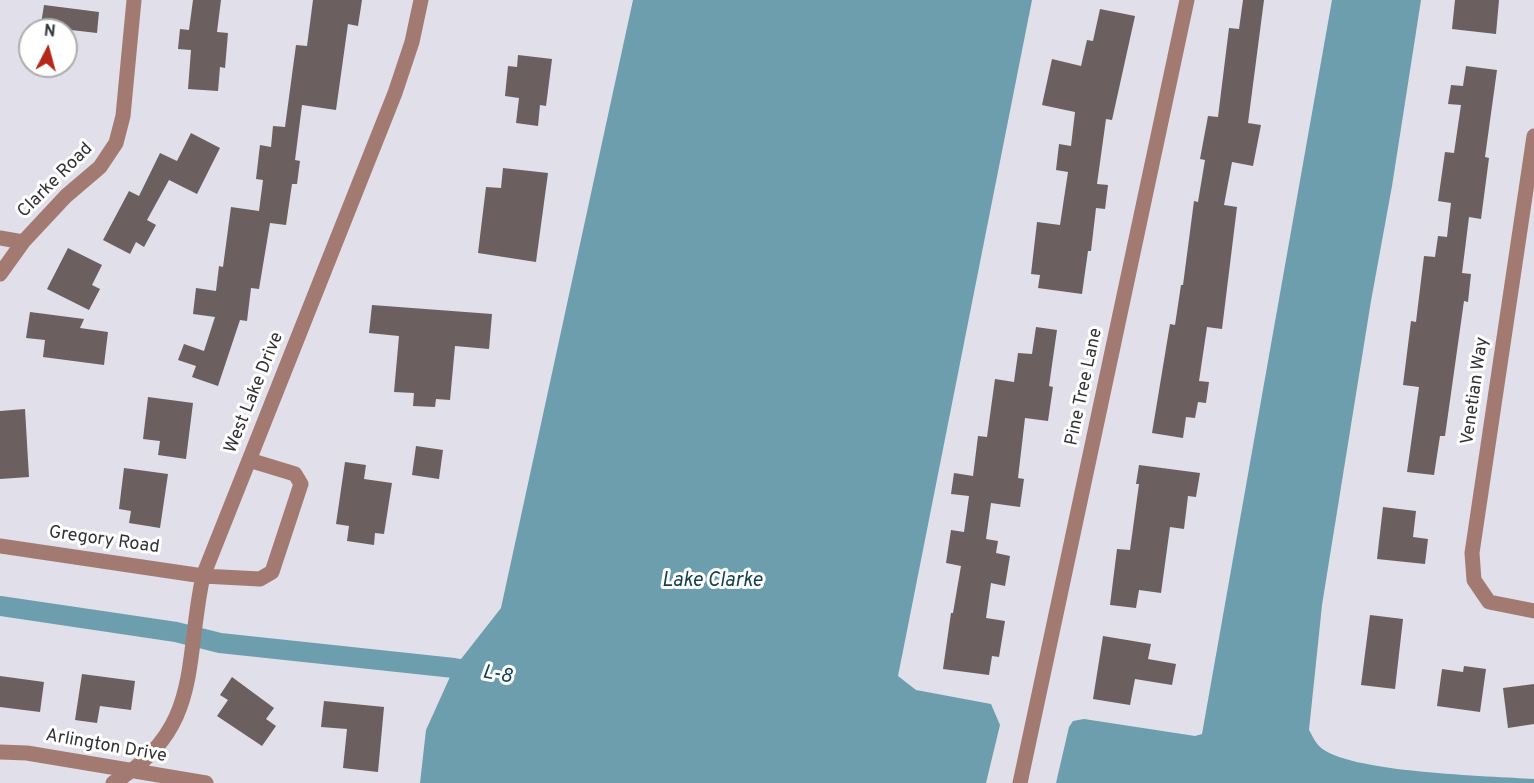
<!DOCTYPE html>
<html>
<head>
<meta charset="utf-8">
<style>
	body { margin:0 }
	#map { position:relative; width:1534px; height:783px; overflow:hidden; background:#e0dfea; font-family:Overpass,sans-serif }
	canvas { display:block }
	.north { position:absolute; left:18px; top:18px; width:60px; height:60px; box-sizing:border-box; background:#fff; border:2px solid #adadaf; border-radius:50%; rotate:6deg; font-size:16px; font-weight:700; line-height:24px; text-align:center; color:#323136 }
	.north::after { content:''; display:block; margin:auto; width:21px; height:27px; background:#b52719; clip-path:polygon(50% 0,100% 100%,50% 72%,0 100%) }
</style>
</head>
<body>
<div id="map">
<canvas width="1534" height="783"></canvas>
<div class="north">N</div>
</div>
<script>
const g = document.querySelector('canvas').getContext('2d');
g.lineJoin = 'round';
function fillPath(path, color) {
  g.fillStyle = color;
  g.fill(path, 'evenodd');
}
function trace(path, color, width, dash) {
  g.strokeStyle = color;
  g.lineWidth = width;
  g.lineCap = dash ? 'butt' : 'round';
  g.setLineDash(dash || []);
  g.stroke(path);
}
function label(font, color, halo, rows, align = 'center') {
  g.font = font + ' Overpass,sans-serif';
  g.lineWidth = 6;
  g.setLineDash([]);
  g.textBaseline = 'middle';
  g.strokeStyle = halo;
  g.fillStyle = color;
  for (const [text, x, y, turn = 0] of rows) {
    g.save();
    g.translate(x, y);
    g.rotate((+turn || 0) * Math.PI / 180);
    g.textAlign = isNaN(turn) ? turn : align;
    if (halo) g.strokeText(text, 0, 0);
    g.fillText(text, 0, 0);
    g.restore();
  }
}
fillPath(new Path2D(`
	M 633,0 L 1032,0 L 898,676 L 916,690 L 991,704 L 1000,725 L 986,783 L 420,783 L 426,730 L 454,668 L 501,608 Z
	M 1332,0 L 1421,0 L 1392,186 L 1371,301 L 1322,605 L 1309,730 C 1312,735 1315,742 1319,746 C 1345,773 1492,776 1534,779 L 1534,783 L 1056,783 L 1069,727 L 1073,721 L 1084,719 L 1195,736 L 1202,734 Z`), '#6c9eae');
trace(new Path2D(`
	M 0,606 L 176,632 L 220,643 L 454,668 L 478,672`), '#6c9eae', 20);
fillPath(new Path2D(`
	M 193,0 L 221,0 L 217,32 L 228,33 L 225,68 L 220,67 L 218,91 L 188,89 L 191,50 L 178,49 L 180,29 L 189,30 Z
	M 313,0 L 362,0 L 358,26 L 348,24 L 336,110 L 302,105 L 295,160 L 300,161 L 297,184 L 292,184 L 286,225 L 270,223 L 259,289 L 251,288 L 247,321 L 240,320 L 218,386 L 192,377 L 196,366 L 178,360 L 184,344 L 204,351 L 215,317 L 193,314 L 196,288 L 216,291 L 219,266 L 223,267 L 231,207 L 259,211 L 263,180 L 256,179 L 260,145 L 271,147 L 273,126 L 285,127 L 296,45 L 307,46 Z
	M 1243,0 L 1264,0 L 1248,123 L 1261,125 L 1253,166 L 1232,162 L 1224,205 L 1237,207 L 1222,329 L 1207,327 L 1199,381 L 1209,382 L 1206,403 L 1198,402 L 1195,418 L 1186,417 L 1183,438 L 1152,433 L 1170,324 L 1175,325 L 1181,285 L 1183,285 L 1194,201 L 1198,202 L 1205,160 L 1200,159 L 1208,116 L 1218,117 L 1229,28 L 1239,29 Z
	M 1455,0 L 1499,0 L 1496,34 L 1452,29 Z
	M 44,5 L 99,12 L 97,33 L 71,30 L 40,30 Z
	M 1100,9 L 1135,16 L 1112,120 L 1106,119 L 1097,184 L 1108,185 L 1105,209 L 1096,208 L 1091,251 L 1088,251 L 1082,294 L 1038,288 L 1040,275 L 1031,274 L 1037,222 L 1060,225 L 1068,172 L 1056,170 L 1059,144 L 1071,146 L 1075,112 L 1042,105 L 1052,59 L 1081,66 L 1087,40 L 1093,41 Z
	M 518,55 L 552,59 L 546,106 L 540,105 L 538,126 L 516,123 L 519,98 L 505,96 L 508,66 L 517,67 Z
	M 1466,66 L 1497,70 L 1485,157 L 1489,158 L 1481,219 L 1469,217 L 1462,273 L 1471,274 L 1468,302 L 1464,301 L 1445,436 L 1440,436 L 1434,475 L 1407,472 L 1419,387 L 1403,385 L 1411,321 L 1416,322 L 1424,256 L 1435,257 L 1438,236 L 1447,237 L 1451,203 L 1438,201 L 1445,152 L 1454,153 L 1461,105 L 1448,104 L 1451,85 L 1463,86 Z
	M 191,133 L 220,148 L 197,194 L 169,180 L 147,220 L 156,225 L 144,247 L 136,242 L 130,254 L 103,240 L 129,191 L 139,196 L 160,153 L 177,161 Z
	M 503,168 L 548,173 L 536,262 L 478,253 L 486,187 L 501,188 Z
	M 68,248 L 102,265 L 92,285 L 100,289 L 89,310 L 47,289 Z
	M 372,305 L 492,314 L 489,349 L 455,346 L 450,400 L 436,399 L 435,407 L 413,406 L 414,393 L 394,392 L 399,336 L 369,333 Z
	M 30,312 L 84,319 L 80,328 L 108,332 L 104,365 L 43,357 L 45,340 L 26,338 Z
	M 1036,327 L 1057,330 L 1049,386 L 1053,387 L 1048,421 L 1025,418 L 1018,478 L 1024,479 L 1020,507 L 991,503 L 986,539 L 998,541 L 996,553 L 1010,556 L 1005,586 L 991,583 L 986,618 L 1005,621 L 999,657 L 992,656 L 989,675 L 943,669 L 951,613 L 953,613 L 961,566 L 946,563 L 951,530 L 964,532 L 969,496 L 951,494 L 954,473 L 973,476 L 978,436 L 987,437 L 995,379 L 1014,382 L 1018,353 L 1032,354 Z
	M 148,397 L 193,403 L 186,459 L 158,455 L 160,441 L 143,439 Z
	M 25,409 L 29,477 L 0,479 L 0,411 Z
	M 416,446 L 443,450 L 439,479 L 412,475 Z
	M 345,462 L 366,465 L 364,479 L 392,483 L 384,534 L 375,533 L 374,545 L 347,541 L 349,526 L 336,524 Z
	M 1139,465 L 1200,473 L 1196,497 L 1188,496 L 1184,529 L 1170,527 L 1161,593 L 1139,590 L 1136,608 L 1110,605 L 1117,549 L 1130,550 L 1139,484 L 1136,484 Z
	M 124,468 L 168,474 L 160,528 L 129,523 L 131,511 L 119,509 Z
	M 1383,507 L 1416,511 L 1413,537 L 1428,539 L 1425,564 L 1377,559 Z
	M 1370,615 L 1403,619 L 1395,689 L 1361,685 Z
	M 1103,636 L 1151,644 L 1148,659 L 1176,664 L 1172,685 L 1135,679 L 1130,705 L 1093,699 Z
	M 1464,666 L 1486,669 L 1480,712 L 1437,706 L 1442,669 L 1463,672 Z
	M 82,674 L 135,681 L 131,710 L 100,706 L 97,723 L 75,720 Z
	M 0,676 L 44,682 L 40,712 L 0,707 Z
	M 232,677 L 274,708 L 266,719 L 276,726 L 262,746 L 217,716 L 228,700 L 220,695 Z
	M 1534,684 L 1534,724 L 1508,728 L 1503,688 Z
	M 324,701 L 384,707 L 378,772 L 343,768 L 347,729 L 321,727 Z`), '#6b5f5f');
trace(new Path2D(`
	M 1534,136 L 1472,553 L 1474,580 L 1489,602 L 1534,611
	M 0,238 L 23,242
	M 0,274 L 23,242 L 66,196 L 100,167 L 116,143 L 123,116 L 134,0
	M 0,546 L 203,576 L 260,579 L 272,572 L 301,484 L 295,474 L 249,460
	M 0,752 L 27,753 L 206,783
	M 113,783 C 203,729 184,664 203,576 L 395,93 L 412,42 L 421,0
	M 1020,783 L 1187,0`), '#a37a72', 15);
label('18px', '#323136', '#fff', [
	["Clarke Road",56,181,-45],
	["Pine Tree Lane",1085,387,-78],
	["Venetian Way",1476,391,-82],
	["West Lake Drive",255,393,-68],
	["Gregory Road",104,541,8],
	["Arlington Drive",106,747,10]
]);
label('italic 20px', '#13414e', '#fff', [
	["Lake Clarke",712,582],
	["L-8",497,676,10]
]);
</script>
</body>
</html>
